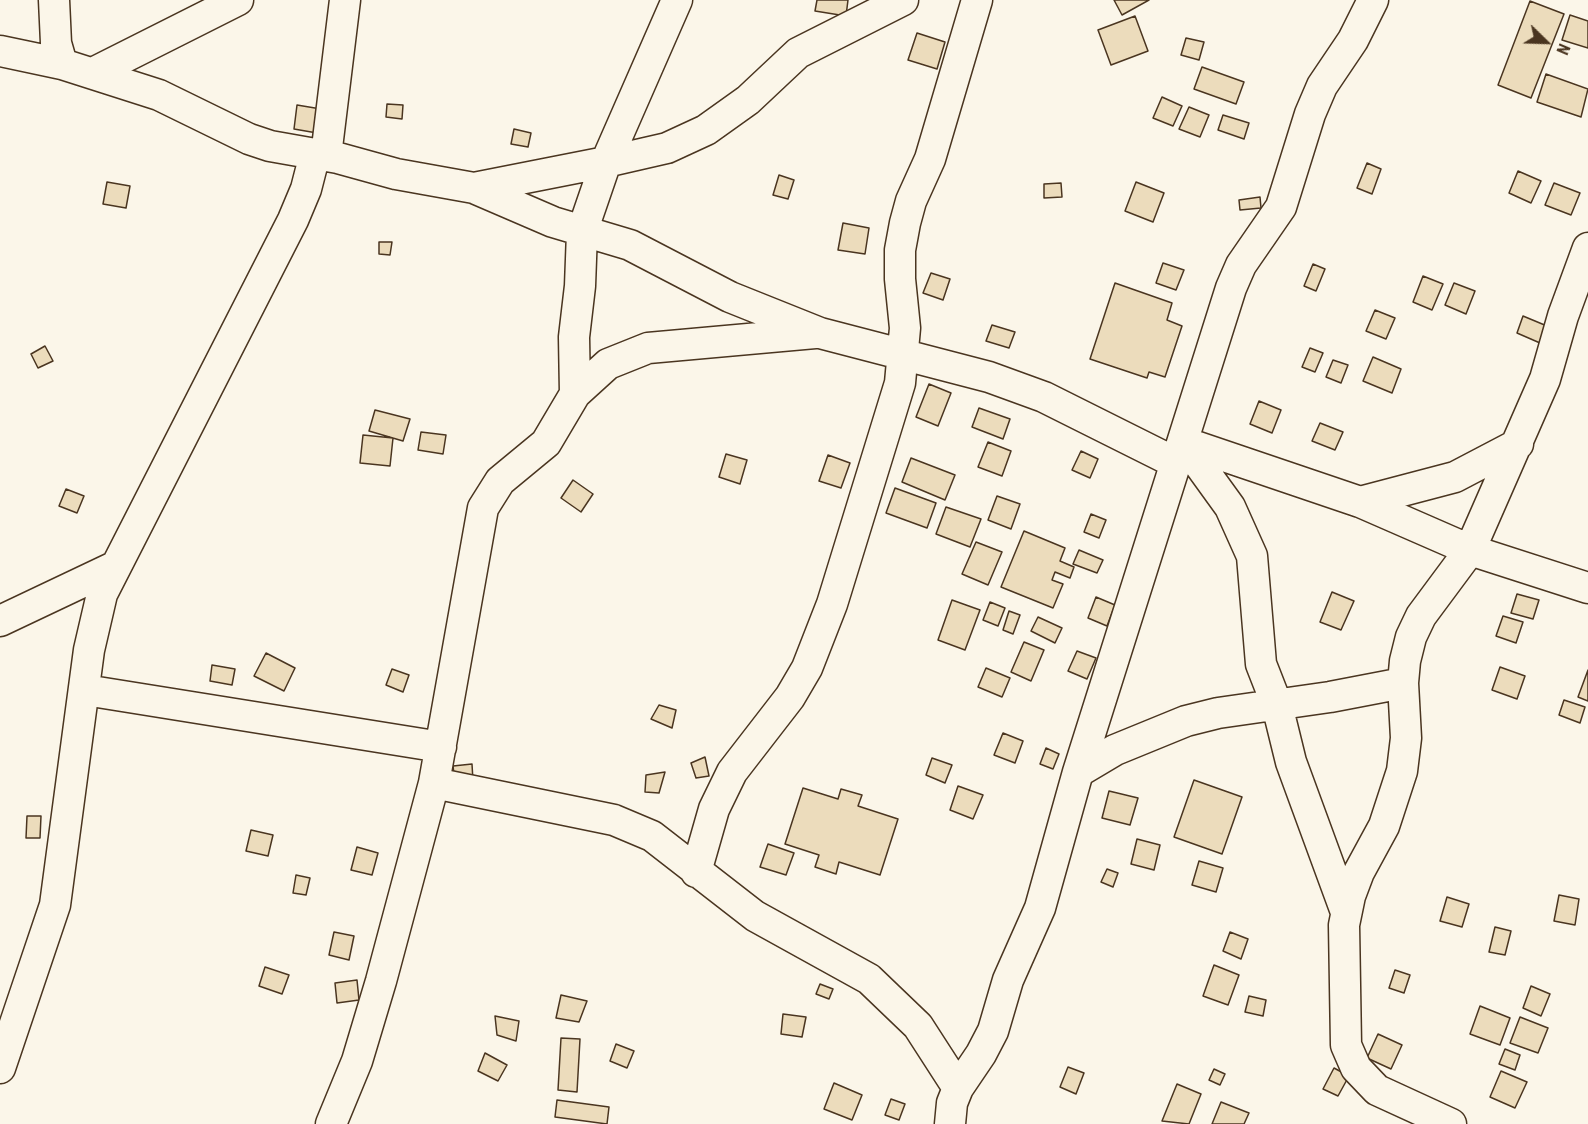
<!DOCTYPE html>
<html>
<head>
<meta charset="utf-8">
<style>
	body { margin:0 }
	#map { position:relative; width:1588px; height:1124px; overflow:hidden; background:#fbf6e9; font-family:"Roboto Condensed",sans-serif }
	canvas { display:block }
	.north { position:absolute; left:1516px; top:12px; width:60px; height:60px; -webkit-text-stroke:4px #fbf6e9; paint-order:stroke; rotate:113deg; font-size:16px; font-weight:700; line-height:24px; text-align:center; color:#4a3520 }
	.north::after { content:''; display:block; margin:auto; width:21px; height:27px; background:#4a3520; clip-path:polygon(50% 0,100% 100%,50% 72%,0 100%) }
</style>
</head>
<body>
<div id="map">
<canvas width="1588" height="1124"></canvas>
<div class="north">N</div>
</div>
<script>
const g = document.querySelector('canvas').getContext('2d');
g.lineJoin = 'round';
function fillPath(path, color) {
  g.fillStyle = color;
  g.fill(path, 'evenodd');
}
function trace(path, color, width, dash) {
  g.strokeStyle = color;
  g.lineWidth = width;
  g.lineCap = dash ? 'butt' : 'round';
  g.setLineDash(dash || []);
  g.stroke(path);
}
const building = new Path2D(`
	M 817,0 L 848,0 L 846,16 L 815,11 Z
	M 1114,0 L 1149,0 L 1122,15 Z
	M 1530,1 L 1564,14 L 1531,98 L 1498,85 Z
	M 1570,15 L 1588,21 L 1588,48 L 1562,40 Z
	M 1135,16 L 1148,51 L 1111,65 L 1098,30 Z
	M 917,33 L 945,42 L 937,69 L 908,60 Z
	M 1186,38 L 1204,42 L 1199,60 L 1181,55 Z
	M 1202,67 L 1244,82 L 1236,104 L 1194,89 Z
	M 1546,74 L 1588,89 L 1581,117 L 1537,102 Z
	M 1162,97 L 1182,106 L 1173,126 L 1153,118 Z
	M 387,104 L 403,105 L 402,119 L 386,117 Z
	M 297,105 L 321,109 L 317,133 L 294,129 Z
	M 1189,107 L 1209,115 L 1200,137 L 1179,129 Z
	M 1223,115 L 1249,123 L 1244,139 L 1218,130 Z
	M 514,129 L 531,133 L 528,147 L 511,144 Z
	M 1367,163 L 1381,169 L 1372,194 L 1357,188 Z
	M 1518,171 L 1541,181 L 1531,203 L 1509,193 Z
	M 779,175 L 794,180 L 788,199 L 773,195 Z
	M 107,182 L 130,186 L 126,208 L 103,204 Z
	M 1136,182 L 1164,193 L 1153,222 L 1125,211 Z
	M 1061,183 L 1062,197 L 1044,198 L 1044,184 Z
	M 1554,183 L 1580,193 L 1571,215 L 1545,205 Z
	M 1260,197 L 1261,208 L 1240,210 L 1239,200 Z
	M 843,223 L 869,228 L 865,254 L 838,250 Z
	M 379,242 L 392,242 L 390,255 L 379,254 Z
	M 1163,263 L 1184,270 L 1176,290 L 1156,283 Z
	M 1313,264 L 1325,269 L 1316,291 L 1304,286 Z
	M 931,273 L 950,279 L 943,300 L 923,293 Z
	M 1423,276 L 1443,284 L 1432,310 L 1413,302 Z
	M 1115,283 L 1172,303 L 1167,320 L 1182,326 L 1165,377 L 1149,372 L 1147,378 L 1090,359 Z
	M 1454,283 L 1475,291 L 1466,314 L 1445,305 Z
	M 1375,310 L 1395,318 L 1386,339 L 1366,331 Z
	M 1523,316 L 1547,326 L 1540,343 L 1517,333 Z
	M 992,325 L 1015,332 L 1009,348 L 986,341 Z
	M 45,346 L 53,361 L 38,368 L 31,354 Z
	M 1310,348 L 1323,353 L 1315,372 L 1302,367 Z
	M 1373,357 L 1401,369 L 1392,393 L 1363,381 Z
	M 1333,360 L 1348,365 L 1341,383 L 1326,377 Z
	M 929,384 L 951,393 L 938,426 L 916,417 Z
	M 1259,401 L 1281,410 L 1272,433 L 1250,424 Z
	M 979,408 L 1010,419 L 1003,439 L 972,427 Z
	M 375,410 L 410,419 L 403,441 L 369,431 Z
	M 1320,423 L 1343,432 L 1335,450 L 1312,441 Z
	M 421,432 L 446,435 L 443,454 L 418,450 Z
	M 363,435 L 393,438 L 390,466 L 360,463 Z
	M 988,442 L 1011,451 L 1002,476 L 978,467 Z
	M 1081,451 L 1098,459 L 1090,478 L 1072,470 Z
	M 726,454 L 747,460 L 740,484 L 719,477 Z
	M 828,455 L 850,463 L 841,488 L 819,481 Z
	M 911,458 L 955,475 L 945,500 L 902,482 Z
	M 573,480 L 593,494 L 581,512 L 561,498 Z
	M 895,488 L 936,503 L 927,528 L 886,513 Z
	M 66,489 L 84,496 L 77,513 L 59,506 Z
	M 997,496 L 1020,504 L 1011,529 L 988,520 Z
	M 946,507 L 981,519 L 970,547 L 936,534 Z
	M 1091,514 L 1106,520 L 1099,538 L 1084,532 Z
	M 1024,531 L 1065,548 L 1060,561 L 1074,567 L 1070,578 L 1055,572 L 1052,580 L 1063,584 L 1053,608 L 1001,587 Z
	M 976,542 L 1002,552 L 988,585 L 962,574 Z
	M 1079,550 L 1103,560 L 1097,573 L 1073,564 Z
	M 1332,592 L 1354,601 L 1341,630 L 1320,622 Z
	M 1517,594 L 1539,600 L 1533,619 L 1511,613 Z
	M 1096,597 L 1115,605 L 1107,626 L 1088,618 Z
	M 952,600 L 980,610 L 965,650 L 938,640 Z
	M 990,602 L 1005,608 L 998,626 L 983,620 Z
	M 1009,611 L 1020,615 L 1013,634 L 1003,630 Z
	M 1503,616 L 1523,622 L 1516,643 L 1496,636 Z
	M 1038,617 L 1062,628 L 1055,643 L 1031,631 Z
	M 1024,642 L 1044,650 L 1031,681 L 1011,672 Z
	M 1077,651 L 1096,658 L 1087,679 L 1068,671 Z
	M 266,653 L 295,668 L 284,691 L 254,676 Z
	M 212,665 L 235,669 L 232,685 L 210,681 Z
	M 1500,667 L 1525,676 L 1517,699 L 1492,690 Z
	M 986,668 L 1010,678 L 1002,697 L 978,687 Z
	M 392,669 L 409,675 L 403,692 L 386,685 Z
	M 1588,670 L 1588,701 L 1578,697 Z
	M 1564,700 L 1585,707 L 1580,723 L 1559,715 Z
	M 659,705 L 676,710 L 672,728 L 651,719 Z
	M 1003,733 L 1023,741 L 1015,763 L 994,755 Z
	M 1046,748 L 1059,754 L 1053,769 L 1040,764 Z
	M 705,757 L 709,776 L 696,778 L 691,763 Z
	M 932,758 L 952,765 L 945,783 L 926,775 Z
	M 472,764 L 473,781 L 455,782 L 453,766 Z
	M 665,772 L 659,793 L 645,792 L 646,775 Z
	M 1194,780 L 1242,797 L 1222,854 L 1174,837 Z
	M 958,786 L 983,795 L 973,819 L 950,810 Z
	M 803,788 L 838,799 L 841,789 L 862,795 L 858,806 L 898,819 L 880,875 L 839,862 L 836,874 L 815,867 L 819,855 L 785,844 Z
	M 1109,791 L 1138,798 L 1130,825 L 1102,818 Z
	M 27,816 L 41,816 L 40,838 L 26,838 Z
	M 251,830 L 273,835 L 268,856 L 246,851 Z
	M 1137,839 L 1160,845 L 1154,870 L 1131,864 Z
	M 768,844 L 794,853 L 786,875 L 760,867 Z
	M 357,847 L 378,853 L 372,875 L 351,870 Z
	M 1199,861 L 1223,868 L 1216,892 L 1192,885 Z
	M 1107,869 L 1118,873 L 1113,887 L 1101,882 Z
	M 296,875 L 310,878 L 306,895 L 293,893 Z
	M 1559,895 L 1579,899 L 1575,925 L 1554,921 Z
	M 1447,897 L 1469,904 L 1462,927 L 1440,921 Z
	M 1495,927 L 1511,931 L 1505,955 L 1489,952 Z
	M 334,932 L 354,936 L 349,960 L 329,955 Z
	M 1230,932 L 1248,939 L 1241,959 L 1223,951 Z
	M 1214,965 L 1239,975 L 1228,1005 L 1203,996 Z
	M 265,967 L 289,975 L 282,994 L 259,986 Z
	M 1395,970 L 1410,975 L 1404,993 L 1389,988 Z
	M 357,980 L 359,1000 L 337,1003 L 335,983 Z
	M 820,984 L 833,989 L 829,999 L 816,994 Z
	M 1531,986 L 1550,994 L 1541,1016 L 1523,1008 Z
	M 561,995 L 587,1001 L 579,1022 L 556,1018 Z
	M 1249,996 L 1266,1000 L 1263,1016 L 1245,1012 Z
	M 1480,1006 L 1510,1018 L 1500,1045 L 1470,1034 Z
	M 783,1014 L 806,1017 L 802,1037 L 781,1034 Z
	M 495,1016 L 519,1021 L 516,1041 L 497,1035 Z
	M 1520,1017 L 1548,1028 L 1538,1053 L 1510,1043 Z
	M 1378,1034 L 1402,1045 L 1391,1069 L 1367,1058 Z
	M 561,1038 L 580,1039 L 577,1092 L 558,1090 Z
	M 616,1044 L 634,1051 L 627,1068 L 610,1061 Z
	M 1505,1049 L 1520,1055 L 1515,1070 L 1499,1064 Z
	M 485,1053 L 507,1065 L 498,1081 L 478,1071 Z
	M 1068,1067 L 1084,1073 L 1076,1094 L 1060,1087 Z
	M 1334,1068 L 1349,1076 L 1338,1096 L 1323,1089 Z
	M 1214,1069 L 1225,1074 L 1220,1085 L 1209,1080 Z
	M 1501,1071 L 1527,1082 L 1515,1108 L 1490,1097 Z
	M 834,1083 L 862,1095 L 852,1120 L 824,1109 Z
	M 1177,1084 L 1201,1094 L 1189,1124 L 1162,1121 Z
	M 891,1099 L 905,1104 L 899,1120 L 885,1115 Z
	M 557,1100 L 609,1107 L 607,1124 L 555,1117 Z
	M 1221,1102 L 1249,1113 L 1244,1124 L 1212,1124 Z`);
fillPath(building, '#ecdcbc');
trace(building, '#4a3520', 1.5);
const minor = new Path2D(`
	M 54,0 L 56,43 L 62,64
	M 0,51 L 62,64 L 159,95 L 249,139 L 270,146 L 338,158 L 396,174 L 474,188 L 553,222 L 630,245 L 730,297 L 820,333 L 989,377 L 1044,397 L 1176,463
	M 93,73 L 238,0
	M 326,156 L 345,0
	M 474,188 L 606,162 L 677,0
	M 575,394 L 608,364 L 648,348 L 815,333
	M 1183,442 L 1230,507 L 1252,556 L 1261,664 L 1277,705 L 1291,762 L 1346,912
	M 1183,442 L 1360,502 L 1470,550 L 1588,588
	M 1360,502 L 1455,477 L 1518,444
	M 0,621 L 114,567
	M 85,690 L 441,747
	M 1078,772 L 1115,750 L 1186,721 L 1218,713 L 1330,697 L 1403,683
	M 434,783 L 614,820 L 652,836 L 755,916 L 869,979 L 918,1026 L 958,1088
	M 696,872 L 714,809 L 732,772 L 790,697 L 807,668 L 832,604 L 900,383 L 905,328 L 900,279 L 900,250 L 905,223 L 911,201 L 930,159 L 977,0
	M 0,1068 L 55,905 L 89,650 L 102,594 L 293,220 L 306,189 L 315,154
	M 331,1124 L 357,1061 L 381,981 L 434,783 L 483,508 L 500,481 L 546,443 L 575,394 L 574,337 L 580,286 L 582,232 L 606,162 L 667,148 L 706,130 L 748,100 L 798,53 L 903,0
	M 950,1124 L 952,1103 L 958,1088 L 981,1054 L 993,1031 L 1008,980 L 1040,908 L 1078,772 L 1231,288 L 1241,265 L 1281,207 L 1310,114 L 1322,86 L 1353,40 L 1373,0
	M 1451,1124 L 1377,1090 L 1356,1068 L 1346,1045 L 1344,925 L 1350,896 L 1359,872 L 1384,826 L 1402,771 L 1406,738 L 1403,683 L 1405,661 L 1411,637 L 1421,616 L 1470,550 L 1545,379 L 1563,316 L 1588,248`);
trace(minor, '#4a3520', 33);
trace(minor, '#fbf6e9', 30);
</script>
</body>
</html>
